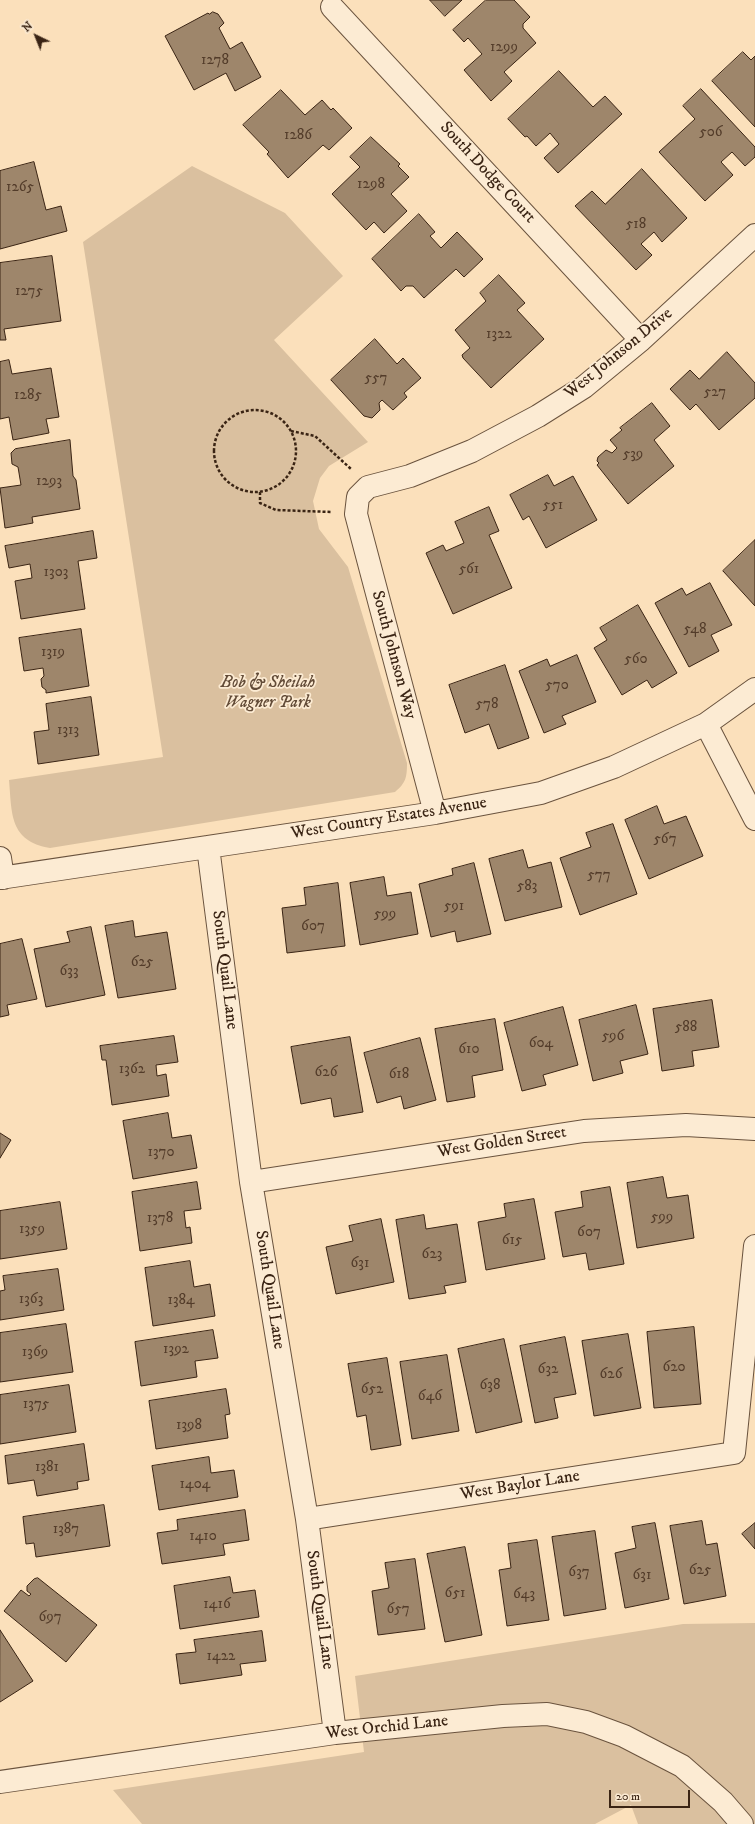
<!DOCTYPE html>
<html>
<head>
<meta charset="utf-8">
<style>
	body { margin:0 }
	#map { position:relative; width:755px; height:1824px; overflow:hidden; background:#fbe0bb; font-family:"IM FELL DW Pica",serif }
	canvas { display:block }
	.north { position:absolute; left:16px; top:16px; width:40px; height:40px; -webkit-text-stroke:3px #fcebd3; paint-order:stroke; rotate:317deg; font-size:11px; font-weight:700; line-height:16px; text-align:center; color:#3a2414 }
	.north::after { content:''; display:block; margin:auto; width:14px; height:18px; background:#3a2414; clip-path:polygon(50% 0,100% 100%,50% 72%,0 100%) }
	.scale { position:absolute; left:609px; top:1790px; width:81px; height:18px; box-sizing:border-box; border:2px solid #3a2414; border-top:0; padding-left:5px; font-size:12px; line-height:14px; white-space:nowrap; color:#3a2414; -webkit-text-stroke:3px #fcebd3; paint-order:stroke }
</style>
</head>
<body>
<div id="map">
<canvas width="755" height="1824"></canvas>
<div class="north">N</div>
<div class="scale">20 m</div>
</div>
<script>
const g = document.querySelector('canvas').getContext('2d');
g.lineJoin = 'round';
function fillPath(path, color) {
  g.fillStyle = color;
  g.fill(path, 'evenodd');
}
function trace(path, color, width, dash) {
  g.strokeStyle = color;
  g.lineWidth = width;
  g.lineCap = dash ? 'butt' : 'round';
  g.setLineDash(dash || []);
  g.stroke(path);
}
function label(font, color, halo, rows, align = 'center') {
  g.font = font + ' "IM FELL DW Pica",serif';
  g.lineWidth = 3.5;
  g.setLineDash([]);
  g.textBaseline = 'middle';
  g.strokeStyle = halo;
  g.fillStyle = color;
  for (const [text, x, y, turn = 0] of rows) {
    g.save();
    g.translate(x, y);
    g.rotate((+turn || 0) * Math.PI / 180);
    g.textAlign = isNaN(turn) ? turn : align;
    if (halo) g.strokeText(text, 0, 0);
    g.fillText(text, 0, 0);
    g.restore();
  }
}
fillPath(new Path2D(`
	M 192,166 L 285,213 L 343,276 L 274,340 L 368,442 L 329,466 L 320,478 L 313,501 L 319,529 L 348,567 L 407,763 C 407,777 406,783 395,792 L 50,848 C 9,841 12,813 9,780 L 163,757 L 83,242 Z
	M 755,1623 L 755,1824 L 638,1824 L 631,1805 L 595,1824 L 142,1824 L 113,1790 L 364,1752 L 355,1676 L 683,1624 Z`), '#dac09f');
const building = new Path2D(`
	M 430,0 L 462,0 L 445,16 Z
	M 486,0 L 514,0 L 530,17 L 523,24 L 523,28 L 536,43 L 504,72 L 512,81 L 491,101 L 464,70 L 482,54 L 468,38 L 464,42 L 453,30 Z
	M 213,12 L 218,14 L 224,23 L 219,28 L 230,49 L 242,42 L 261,77 L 235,91 L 226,73 L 194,90 L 165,36 L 208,13 L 209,14 Z
	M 743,52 L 751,60 L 755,56 L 755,127 L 712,81 Z
	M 559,71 L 593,107 L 605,96 L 622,114 L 558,173 L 544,158 L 559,144 L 550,133 L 536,146 L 527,136 L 525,137 L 508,119 Z
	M 701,89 L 755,147 L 755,157 L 745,166 L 732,152 L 721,162 L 733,175 L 705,201 L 659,152 L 695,119 L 683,106 Z
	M 281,90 L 305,115 L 322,100 L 331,110 L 333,108 L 352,128 L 329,150 L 323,145 L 288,178 L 267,154 L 269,152 L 243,125 Z
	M 371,137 L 400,164 L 398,166 L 409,177 L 391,194 L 407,211 L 384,233 L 374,222 L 366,230 L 332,194 L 360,167 L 350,157 Z
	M 34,162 L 46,210 L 61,206 L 67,231 L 0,249 L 0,171 Z
	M 642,169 L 687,218 L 662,242 L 654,232 L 641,244 L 652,255 L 636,270 L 575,206 L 592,191 L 605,204 Z
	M 419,214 L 435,232 L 430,236 L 441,248 L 457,232 L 483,259 L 464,277 L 456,269 L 424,298 L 413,286 L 406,286 L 401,291 L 372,259 Z
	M 52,256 L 61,321 L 4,329 L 6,340 L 0,340 L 0,263 Z
	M 499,275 L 525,303 L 517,310 L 544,339 L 491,388 L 463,358 L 462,355 L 470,348 L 455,330 L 486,301 L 480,293 Z
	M 375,339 L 397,364 L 403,358 L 421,378 L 404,393 L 407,397 L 393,410 L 382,400 L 379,403 L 380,410 L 372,418 L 364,416 L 331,380 Z
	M 727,352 L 755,383 L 755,398 L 719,430 L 696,404 L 690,410 L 670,389 L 690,370 L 699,379 Z
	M 9,360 L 12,374 L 51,368 L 59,417 L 46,419 L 49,433 L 13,440 L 9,417 L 0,419 L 0,362 Z
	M 652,403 L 670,426 L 654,440 L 674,466 L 628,504 L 597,465 L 599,463 L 597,461 L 598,457 L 606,450 L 612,453 L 617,448 L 610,440 L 622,430 L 620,428 Z
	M 70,440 L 73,476 L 76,480 L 80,509 L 32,517 L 33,523 L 5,528 L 0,488 L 21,485 L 18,467 L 12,464 L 11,453 L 15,449 Z
	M 548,475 L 554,486 L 573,476 L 597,520 L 546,548 L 529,516 L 523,520 L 510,495 Z
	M 489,507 L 499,531 L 489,535 L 512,588 L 453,614 L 426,553 L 443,545 L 446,551 L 464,543 L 455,522 Z
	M 93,531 L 97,558 L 78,561 L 85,609 L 21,619 L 15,581 L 32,578 L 30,564 L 9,568 L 5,546 Z
	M 755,540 L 755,606 L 723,571 Z
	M 710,583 L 732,625 L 711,635 L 719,651 L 689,667 L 655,603 L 682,588 L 686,595 Z
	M 638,605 L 677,673 L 652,688 L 647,680 L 622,695 L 594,648 L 607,640 L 600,628 Z
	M 81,629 L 89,686 L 46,693 L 46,690 L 42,687 L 41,679 L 44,676 L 43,668 L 24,671 L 19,638 Z
	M 577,655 L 596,702 L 562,716 L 566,724 L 544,733 L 519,671 L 547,659 L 550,666 Z
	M 505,665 L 529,738 L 498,749 L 489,724 L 465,733 L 449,685 Z
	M 91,697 L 99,755 L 38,764 L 34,732 L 49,730 L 46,704 Z
	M 657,806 L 664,824 L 686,816 L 703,856 L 649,879 L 625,820 Z
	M 613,824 L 637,894 L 580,915 L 560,858 L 591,847 L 586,833 Z
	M 523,850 L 528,868 L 551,862 L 562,907 L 505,921 L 489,859 Z
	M 474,863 L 491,934 L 457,942 L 455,931 L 431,937 L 419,884 L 453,875 L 452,869 Z
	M 384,877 L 387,896 L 411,892 L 418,934 L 360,945 L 350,883 Z
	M 338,883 L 345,946 L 287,953 L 282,908 L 306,905 L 304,888 Z
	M 133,921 L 135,937 L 167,932 L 176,989 L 118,998 L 105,926 Z
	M 91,927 L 105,995 L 46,1007 L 34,949 L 70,942 L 67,932 Z
	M 22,939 L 37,999 L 7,1005 L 9,1015 L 0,1017 L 0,944 Z
	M 712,1000 L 719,1047 L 692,1051 L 694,1066 L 662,1071 L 653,1009 Z
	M 636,1005 L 648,1054 L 620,1061 L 623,1073 L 593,1081 L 579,1020 Z
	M 563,1007 L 578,1065 L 543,1075 L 546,1085 L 522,1091 L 504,1023 Z
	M 495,1019 L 503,1070 L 472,1076 L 475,1097 L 447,1102 L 435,1029 Z
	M 174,1036 L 178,1062 L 156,1065 L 157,1076 L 166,1074 L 169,1096 L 112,1105 L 106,1060 L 102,1060 L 100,1046 Z
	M 350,1037 L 363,1112 L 334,1117 L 331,1098 L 301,1104 L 291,1047 Z
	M 420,1038 L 436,1100 L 404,1109 L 401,1096 L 377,1103 L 364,1053 Z
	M 168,1113 L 172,1138 L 191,1135 L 197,1168 L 133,1179 L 123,1121 Z
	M 0,1133 L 11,1140 L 0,1158 Z
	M 663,1177 L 667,1198 L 688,1195 L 694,1238 L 637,1248 L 627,1183 Z
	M 197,1182 L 201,1209 L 184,1211 L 186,1228 L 190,1227 L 192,1243 L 140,1251 L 132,1192 Z
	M 610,1187 L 624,1264 L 589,1270 L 586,1253 L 563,1257 L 555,1212 L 583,1207 L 581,1192 Z
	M 534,1199 L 545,1259 L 486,1270 L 478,1222 L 506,1217 L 504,1204 Z
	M 60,1202 L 67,1249 L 0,1259 L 0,1211 Z
	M 424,1215 L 426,1229 L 457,1224 L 466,1282 L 444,1286 L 446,1293 L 409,1299 L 396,1220 Z
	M 381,1219 L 394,1282 L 336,1294 L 326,1247 L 353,1241 L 349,1226 Z
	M 190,1261 L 194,1287 L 210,1284 L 215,1316 L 153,1326 L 145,1268 Z
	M 58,1269 L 64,1310 L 0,1320 L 0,1291 L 5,1290 L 3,1276 Z
	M 66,1324 L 73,1372 L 0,1382 L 0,1333 Z
	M 694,1327 L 701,1404 L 654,1408 L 647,1332 Z
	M 213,1330 L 218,1358 L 195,1361 L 197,1377 L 141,1386 L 135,1342 Z
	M 628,1334 L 641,1408 L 594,1416 L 582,1341 Z
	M 565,1337 L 576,1394 L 554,1398 L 558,1418 L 535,1423 L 520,1346 Z
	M 504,1339 L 522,1422 L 476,1433 L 458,1349 Z
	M 447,1355 L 459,1431 L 412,1439 L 400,1362 Z
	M 387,1358 L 401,1445 L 371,1450 L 366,1415 L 357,1417 L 348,1364 Z
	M 69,1385 L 76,1432 L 0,1444 L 0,1395 Z
	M 226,1389 L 230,1414 L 225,1415 L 228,1438 L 156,1449 L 149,1401 Z
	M 84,1444 L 89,1480 L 77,1482 L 78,1489 L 37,1496 L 34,1480 L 8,1484 L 5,1456 Z
	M 209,1457 L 211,1473 L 234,1470 L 238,1497 L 159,1510 L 152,1466 Z
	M 104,1505 L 110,1546 L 36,1557 L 34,1543 L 26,1544 L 23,1517 Z
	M 245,1510 L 249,1540 L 223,1544 L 225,1555 L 162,1564 L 157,1533 L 178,1530 L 177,1520 Z
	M 702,1521 L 706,1545 L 717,1543 L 726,1596 L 684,1604 L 670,1526 Z
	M 655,1523 L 669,1599 L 625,1608 L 615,1553 L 636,1548 L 632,1527 Z
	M 755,1523 L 755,1549 L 742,1534 Z
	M 595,1531 L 606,1609 L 564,1616 L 552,1537 Z
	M 537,1540 L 549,1620 L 507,1626 L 499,1570 L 511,1568 L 508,1544 Z
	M 465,1547 L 482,1635 L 445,1642 L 427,1554 Z
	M 415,1559 L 425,1629 L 378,1635 L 372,1591 L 389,1588 L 385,1563 Z
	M 230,1577 L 233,1593 L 255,1590 L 259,1617 L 180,1629 L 174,1586 Z
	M 38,1578 L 97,1625 L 66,1662 L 4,1611 L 21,1590 L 29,1596 L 31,1594 L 27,1591 L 27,1586 L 34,1579 Z
	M 0,1630 L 33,1681 L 0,1702 Z
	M 262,1631 L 266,1661 L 240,1664 L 242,1675 L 180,1684 L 176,1654 L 196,1652 L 194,1640 Z`);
fillPath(building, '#9e866b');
trace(building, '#3a2414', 1);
const minor = new Path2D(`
	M 332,7 L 641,340
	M 706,724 L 755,819
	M 435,813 L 356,514 L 358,497 L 368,487 L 410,476 L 472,451 L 538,416 L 584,387 L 641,340 L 755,235
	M 208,847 L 251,1182 L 307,1519 L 335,1733
	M 0,858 L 3,878
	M 0,878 L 435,813 L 541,793 L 614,767 L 706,724 L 755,689
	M 251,1182 L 584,1131 L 686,1125 L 755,1129
	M 307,1519 L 734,1453 L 755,1246
	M 0,1782 L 335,1733 L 503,1716 L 547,1714 L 586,1722 L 624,1736 L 682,1766 L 723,1802 L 742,1824`);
trace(minor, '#6a533e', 24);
trace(new Path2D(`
	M214 451a41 41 0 1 1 82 0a41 41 0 1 1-82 0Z
	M 291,431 L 315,436 L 351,469
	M 260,492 L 260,503 L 276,510 L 331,512`), '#3a2414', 2.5, [3, 2]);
trace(minor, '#fcebd3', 22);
label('15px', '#533c2a', null, [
	["1299",504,48],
	["1278",215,61],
	["506",711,133],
	["1286",298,136],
	["1298",371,185],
	["1265",20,188],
	["518",636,225],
	["1275",29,292],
	["1322",499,335],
	["557",376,379],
	["527",715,393],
	["1285",28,396],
	["539",633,455],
	["1293",49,482],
	["551",553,506],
	["561",469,570],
	["1303",56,573],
	["548",695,630],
	["1319",53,653],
	["560",636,660],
	["570",557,686],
	["578",487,705],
	["1313",68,731],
	["567",665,840],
	["577",599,876],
	["583",527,887],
	["591",454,907],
	["599",385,915],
	["607",313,927],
	["625",142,963],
	["633",69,972],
	["588",686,1028],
	["596",613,1037],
	["604",541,1044],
	["610",469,1050],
	["1362",132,1070],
	["626",326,1073],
	["618",399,1075],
	["1370",161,1153],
	["599",662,1218],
	["1378",160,1219],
	["1359",32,1230],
	["607",589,1233],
	["615",512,1241],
	["623",432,1255],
	["631",360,1264],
	["1363",31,1300],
	["1384",181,1301],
	["1392",176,1350],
	["1369",35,1353],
	["620",674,1368],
	["632",548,1370],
	["626",611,1375],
	["638",490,1386],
	["652",372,1390],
	["646",430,1397],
	["1375",36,1405],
	["1398",189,1426],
	["1381",47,1468],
	["1404",195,1485],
	["1387",66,1530],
	["1410",203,1537],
	["625",700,1571],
	["637",579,1573],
	["631",642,1576],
	["651",455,1594],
	["643",524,1595],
	["1416",217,1605],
	["657",398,1610],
	["697",50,1618],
	["1422",221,1657]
]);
label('17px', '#3a2414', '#fcebd3', [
	["South Dodge Court",487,173,47],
	["West Johnson Drive",619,354,-39],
	["South Johnson Way",393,655,75],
	["West Country Estates Avenue",389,819,-9],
	["South Quail Lane",224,970,83],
	["West Golden Street",502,1143,-9],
	["South Quail Lane",269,1290,81],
	["West Baylor Lane",520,1486,-9],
	["South Quail Lane",319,1610,82],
	["West Orchid Lane",387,1728,-6]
]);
label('italic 17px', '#624b37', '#fcebd3', [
	["Bob & Sheilah",268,683],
	["Wagner Park",268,703]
]);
</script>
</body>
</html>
